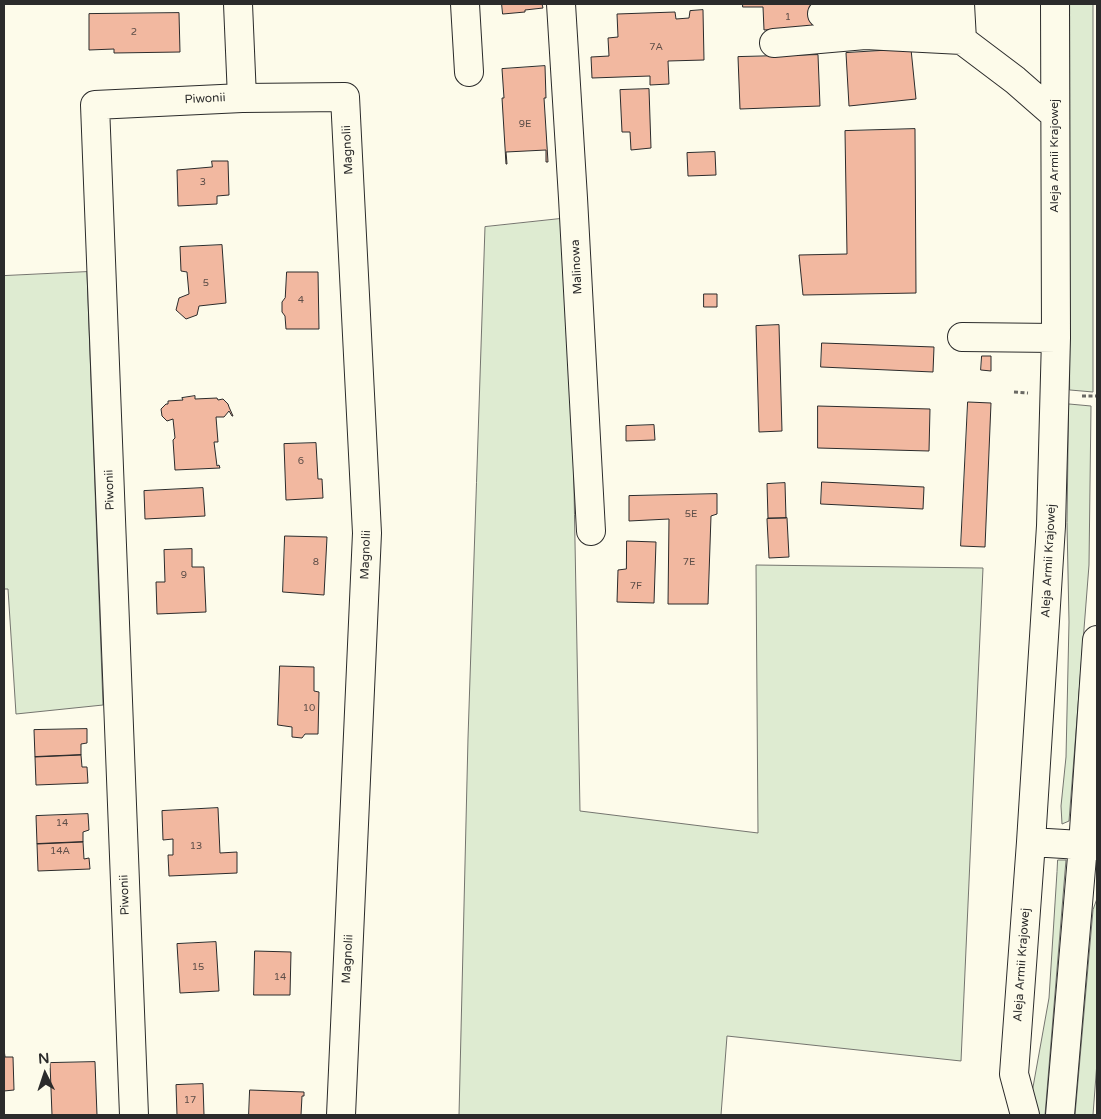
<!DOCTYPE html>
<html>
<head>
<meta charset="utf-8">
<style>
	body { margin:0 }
	#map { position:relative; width:1101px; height:1119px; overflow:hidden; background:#fdfbea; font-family:"Varela Round",sans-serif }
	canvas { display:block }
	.frame { position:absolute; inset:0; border:5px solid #2b2b2b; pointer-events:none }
	.north { position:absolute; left:20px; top:1049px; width:50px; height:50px; -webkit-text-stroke:4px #fdfbea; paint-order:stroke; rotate:356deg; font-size:14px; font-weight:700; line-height:20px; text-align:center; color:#2b2b2b }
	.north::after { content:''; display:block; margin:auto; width:18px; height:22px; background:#2b2b2b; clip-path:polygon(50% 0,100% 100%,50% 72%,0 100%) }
</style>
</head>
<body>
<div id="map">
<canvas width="1101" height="1119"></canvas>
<div class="frame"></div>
<div class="north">N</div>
</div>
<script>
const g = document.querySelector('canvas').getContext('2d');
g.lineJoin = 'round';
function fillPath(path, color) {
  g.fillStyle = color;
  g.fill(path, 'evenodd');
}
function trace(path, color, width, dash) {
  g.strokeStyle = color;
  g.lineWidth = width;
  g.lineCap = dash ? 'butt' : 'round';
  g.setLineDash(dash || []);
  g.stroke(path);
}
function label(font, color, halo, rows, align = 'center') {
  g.font = font + ' "Varela Round",sans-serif';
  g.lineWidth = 4;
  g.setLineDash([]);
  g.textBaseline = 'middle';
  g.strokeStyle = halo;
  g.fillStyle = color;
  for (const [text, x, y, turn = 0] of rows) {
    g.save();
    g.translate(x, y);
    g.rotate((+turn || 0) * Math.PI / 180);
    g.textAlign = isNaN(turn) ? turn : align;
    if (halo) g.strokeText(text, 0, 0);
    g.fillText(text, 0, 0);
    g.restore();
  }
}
const green = new Path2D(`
	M 1070,4 L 1093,4 L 1093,392 L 1070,390 Z
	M 569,218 L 580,811 L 758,833 L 756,565 L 983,568 L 961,1061 L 727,1036 L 721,1115 L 459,1115 L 468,738 L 485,227 Z
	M 87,272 L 103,705 L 16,714 L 8,589 L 4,589 L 4,276 Z
	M 1069,404 L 1091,406 L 1089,565 L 1069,821 L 1062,824 L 1061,806 L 1066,757 L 1069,622 L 1067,523 Z
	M 1058,860 L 1066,860 L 1045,1115 L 1028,1115 L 1049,998 L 1057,872 Z
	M 1097,899 L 1097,1062 L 1093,1115 L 1075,1115 L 1093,910 Z`);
fillPath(green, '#deebd1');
trace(green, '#74746e', 1);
const building = new Path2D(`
	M 502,4 L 542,4 L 543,8 L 525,10 L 525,12 L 503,14 Z
	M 743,4 L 823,4 L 813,4 L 814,27 L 764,30 L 763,7 L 743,7 Z
	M 703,10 L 704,60 L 668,61 L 669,84 L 650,85 L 650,76 L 592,78 L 591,57 L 609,56 L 608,38 L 618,37 L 617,14 L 675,12 L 676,19 L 689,18 L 690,11 Z
	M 179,13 L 180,52 L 114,53 L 114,49 L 89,50 L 89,14 Z
	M 911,49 L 916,99 L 849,106 L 846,53 Z
	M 818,55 L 820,106 L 740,109 L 738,57 Z
	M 545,66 L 546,98 L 544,98 L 548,162 L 546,162 L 546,150 L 506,152 L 507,164 L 506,164 L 502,98 L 504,98 L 502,69 Z
	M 649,89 L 651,148 L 631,150 L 630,132 L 622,132 L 620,90 Z
	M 915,129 L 916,293 L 803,295 L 799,255 L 847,254 L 845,131 Z
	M 715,152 L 716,175 L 688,176 L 687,153 Z
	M 212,161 L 228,161 L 229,195 L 217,196 L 217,204 L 178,206 L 177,170 L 212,167 Z
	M 222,245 L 226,303 L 199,306 L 197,315 L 186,319 L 176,310 L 179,298 L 189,294 L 187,272 L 181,271 L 180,247 Z
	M 287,272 L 318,272 L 319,329 L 286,329 L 285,316 L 282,312 L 282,302 L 285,298 Z
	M 704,294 L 717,294 L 717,307 L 704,307 Z
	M 779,325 L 782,431 L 759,432 L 756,326 Z
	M 822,343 L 934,347 L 933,372 L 821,367 Z
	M 982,356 L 991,356 L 991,371 L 981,370 Z
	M 195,396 L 195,399 L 217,398 L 218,400 L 223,399 L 228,404 L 229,407 L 233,416 L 232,416 L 229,411 L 224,417 L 216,417 L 218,442 L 214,442 L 217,466 L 219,465 L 220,468 L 175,470 L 173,440 L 175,438 L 173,419 L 167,421 L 162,416 L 161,409 L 166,404 L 168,404 L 168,401 L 183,400 L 182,398 Z
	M 968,402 L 991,403 L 985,547 L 961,546 Z
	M 818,406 L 930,409 L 929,451 L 818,448 Z
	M 654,425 L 655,440 L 626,441 L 626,426 Z
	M 316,443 L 318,479 L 322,479 L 323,498 L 286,500 L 284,444 Z
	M 822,482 L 924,487 L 923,509 L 821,504 Z
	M 785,483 L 786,518 L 768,518 L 767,484 Z
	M 203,488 L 205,516 L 145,519 L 144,491 Z
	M 717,494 L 717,514 L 711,516 L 708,604 L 668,604 L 669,519 L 629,521 L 629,496 Z
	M 787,518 L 789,557 L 769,558 L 767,519 Z
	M 285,536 L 327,537 L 324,595 L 283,592 Z
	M 627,541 L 656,542 L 654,603 L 617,602 L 618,570 L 626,569 Z
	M 192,549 L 192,567 L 204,567 L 206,612 L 157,614 L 156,582 L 165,582 L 164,550 Z
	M 280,666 L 314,667 L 314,691 L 319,692 L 318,734 L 305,734 L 302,738 L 292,737 L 292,727 L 278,725 Z
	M 87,729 L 87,743 L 81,744 L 81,755 L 35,757 L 34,730 Z
	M 81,755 L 82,767 L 87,767 L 88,783 L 36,785 L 35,757 Z
	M 218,808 L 220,853 L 237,852 L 237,873 L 169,876 L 168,855 L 173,855 L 173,839 L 163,840 L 162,811 Z
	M 88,814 L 89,830 L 83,832 L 83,842 L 37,844 L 36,816 Z
	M 83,842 L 84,859 L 89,858 L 90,869 L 38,871 L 37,844 Z
	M 216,942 L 219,991 L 180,993 L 177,944 Z
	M 255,951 L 291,952 L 290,995 L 254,995 Z
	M 4,1049 L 5,1057 L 13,1057 L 14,1090 L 4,1091 Z
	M 95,1062 L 97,1115 L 52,1115 L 50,1063 Z
	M 203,1084 L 204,1115 L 177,1115 L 176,1085 Z
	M 250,1090 L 304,1092 L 304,1096 L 302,1096 L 301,1115 L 249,1115 Z`);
fillPath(building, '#f2b8a0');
trace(building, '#2b2b2b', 1);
const minor = new Path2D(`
	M 465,4 L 469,72
	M 561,4 L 573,198 L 591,531
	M 960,4 L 962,40 L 1015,80 L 1055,115
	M 822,14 L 922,12 L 960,15
	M 774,43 L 865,35 L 962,40
	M 242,98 L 345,97 L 367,533 L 341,1115
	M 962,337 L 1056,338
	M 1031,842 L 1097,846
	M 134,1115 L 95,105 L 242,98 L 238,4
	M 1025,1115 L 1014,1074 L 1031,842 L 1051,526 L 1056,338 L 1055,4
	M 1060,1115 L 1083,845 L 1097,640`);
trace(minor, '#2b2b2b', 30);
trace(new Path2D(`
	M 1014,392 L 1028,393
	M 1082,396 L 1097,396`), '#6a6964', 3, [4, 2.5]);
trace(minor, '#fdfbea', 28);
label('10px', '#5d4e48', null, [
	["1",788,17],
	["2",134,32],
	["7A",656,47],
	["9E",525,124],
	["3",203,182],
	["5",206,283],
	["4",301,300],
	["6",301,461],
	["5E",691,514],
	["8",316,562],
	["7E",689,562],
	["9",184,575],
	["7F",636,586],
	["10",309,708],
	["14",62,823],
	["13",196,846],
	["14A",60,851],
	["15",198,967],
	["14",280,977],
	["17",190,1100]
]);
label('12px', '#2b2b2b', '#fdfbea', [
	["Piwonii",205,99,-3],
	["Magnolii",348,150,-93],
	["Aleja Armii Krajowej",1055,156,-90],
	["Malinowa",577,267,-93],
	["Piwonii",110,490,-92],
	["Magnolii",366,555,-88],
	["Aleja Armii Krajowej",1049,561,-87],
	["Piwonii",125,895,-92],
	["Magnolii",348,959,-87],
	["Aleja Armii Krajowej",1022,965,-86]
]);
</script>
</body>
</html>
